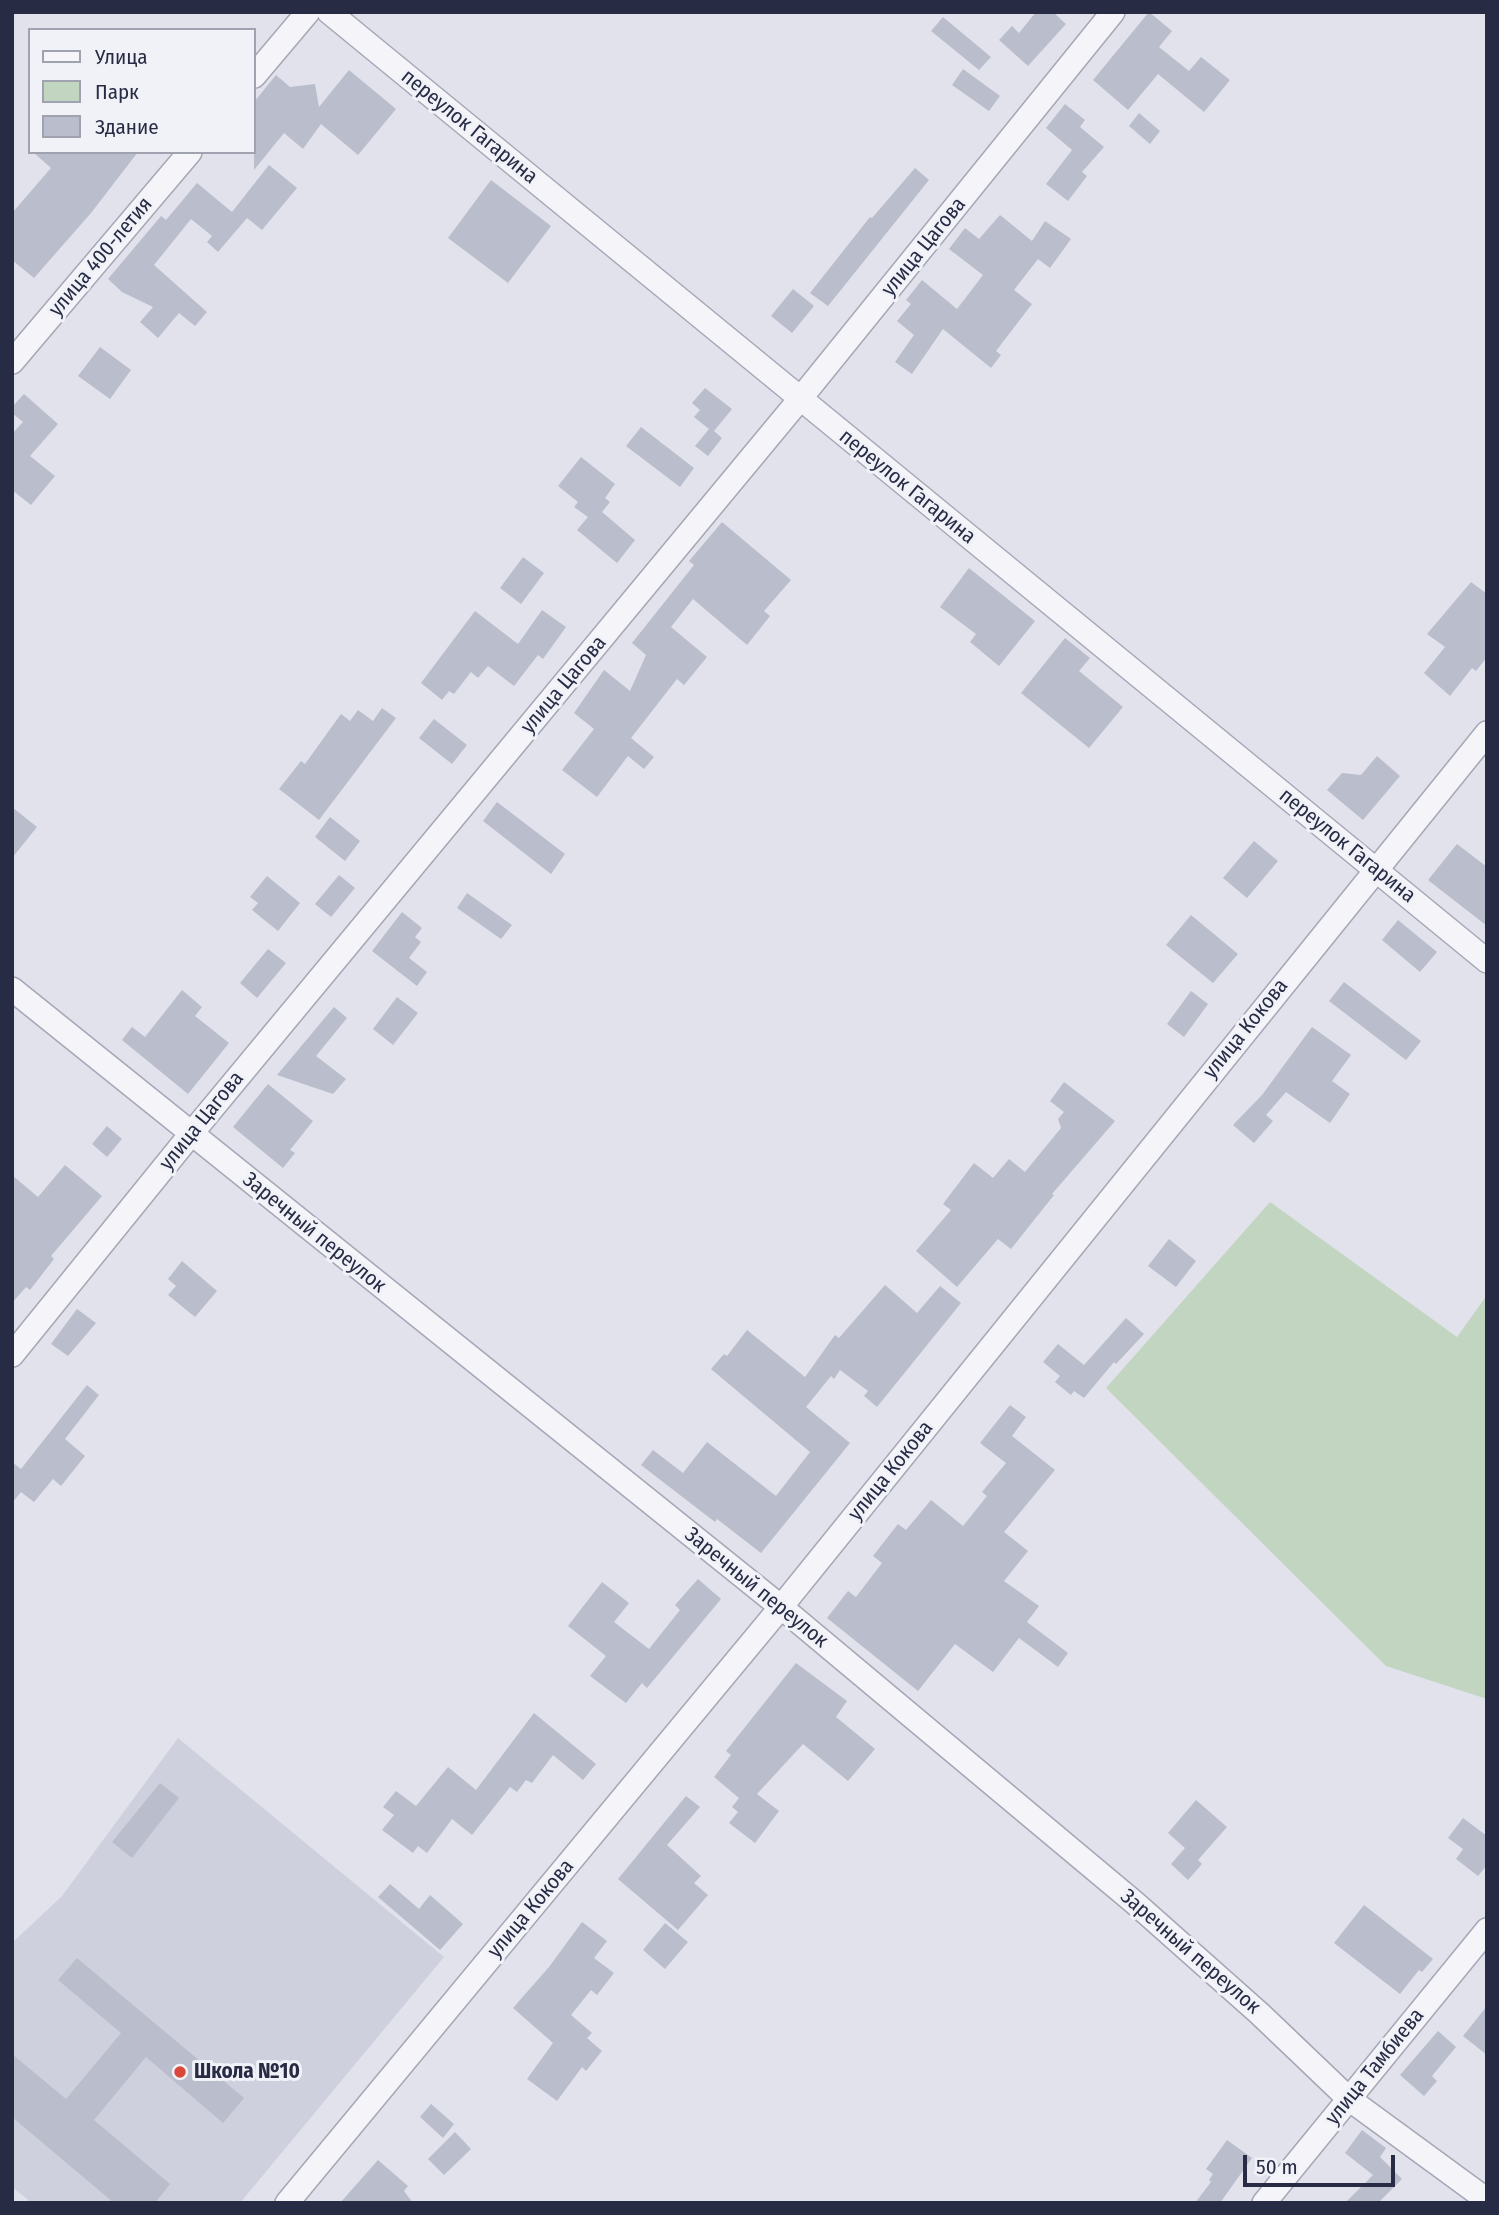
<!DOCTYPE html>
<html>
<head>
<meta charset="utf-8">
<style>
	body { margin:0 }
	#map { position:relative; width:1499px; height:2215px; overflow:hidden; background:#e1e2eb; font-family:"Fira Sans Condensed",sans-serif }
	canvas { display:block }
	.frame { position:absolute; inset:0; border:14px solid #272b44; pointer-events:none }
	.legend { position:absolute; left:28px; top:28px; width:228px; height:126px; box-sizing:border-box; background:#f1f2f8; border:2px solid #a0a2b0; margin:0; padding:9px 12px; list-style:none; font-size:21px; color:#272b44 }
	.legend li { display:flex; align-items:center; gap:14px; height:35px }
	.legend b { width:35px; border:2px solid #a0a2b0 }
	.scale { position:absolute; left:1243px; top:2155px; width:152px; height:32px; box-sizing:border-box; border:4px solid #272b44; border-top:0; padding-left:9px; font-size:21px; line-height:24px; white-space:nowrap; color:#272b44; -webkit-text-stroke:5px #f1f2f8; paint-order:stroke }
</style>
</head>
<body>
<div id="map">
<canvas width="1499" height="2215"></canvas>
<div class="frame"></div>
<ul class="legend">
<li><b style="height:9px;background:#f4f4f9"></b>Улица</li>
<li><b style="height:19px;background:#c2d5c1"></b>Парк</li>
<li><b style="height:19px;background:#babdcb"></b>Здание</li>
</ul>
<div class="scale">50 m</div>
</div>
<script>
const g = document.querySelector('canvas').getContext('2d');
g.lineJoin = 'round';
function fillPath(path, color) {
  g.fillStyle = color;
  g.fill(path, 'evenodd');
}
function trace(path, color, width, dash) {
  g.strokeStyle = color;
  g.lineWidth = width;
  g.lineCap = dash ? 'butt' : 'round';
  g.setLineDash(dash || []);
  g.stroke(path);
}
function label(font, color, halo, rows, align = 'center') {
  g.font = font + ' "Fira Sans Condensed",sans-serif';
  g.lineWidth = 6;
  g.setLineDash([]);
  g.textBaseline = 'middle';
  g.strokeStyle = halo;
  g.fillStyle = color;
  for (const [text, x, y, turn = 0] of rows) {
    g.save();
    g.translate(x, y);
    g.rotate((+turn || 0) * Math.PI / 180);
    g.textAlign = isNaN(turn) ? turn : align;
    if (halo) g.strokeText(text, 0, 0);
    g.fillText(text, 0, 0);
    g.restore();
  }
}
fillPath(new Path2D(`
	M 178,1738 L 444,1957 L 240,2203 L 32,2203 L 12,2187 L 12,1943 L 62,1896 Z`), '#ced1dd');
fillPath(new Path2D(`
	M 1270,1202 L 1457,1337 L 1487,1295 L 1487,1699 L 1386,1666 L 1106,1388 Z`), '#c2d5c1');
fillPath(new Path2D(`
	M 1036,12 L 1053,12 L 1066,24 L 1028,66 L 999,40 L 1012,26 L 1019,33 Z
	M 1149,12 L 1172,31 L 1159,47 L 1189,71 L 1201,57 L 1230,80 L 1204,112 L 1158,74 L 1128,110 L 1093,80 Z
	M 943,17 L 991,57 L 979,70 L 931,31 Z
	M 963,69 L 1000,96 L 989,111 L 952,85 Z
	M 349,70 L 396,109 L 358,155 L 321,124 L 303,149 L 284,133 L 254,170 L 254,102 L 276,75 L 290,87 L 315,84 L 319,107 Z
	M 1065,104 L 1085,120 L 1080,127 L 1104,147 L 1082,172 L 1087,176 L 1068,201 L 1046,184 L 1072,150 L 1046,128 Z
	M 1139,113 L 1160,131 L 1150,144 L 1129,126 Z
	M 33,152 L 138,152 L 91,213 L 34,278 L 12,260 L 12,213 L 51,168 Z
	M 269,165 L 297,188 L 262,230 L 247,218 L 218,252 L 207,242 L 212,236 L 191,219 L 154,265 L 207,312 L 195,326 L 179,313 L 158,338 L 140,322 L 153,307 L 122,292 L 108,279 L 161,216 L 166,220 L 197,183 L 232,212 Z
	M 915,168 L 929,180 L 828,306 L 810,293 L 870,217 L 872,218 Z
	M 491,180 L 551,226 L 508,283 L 448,238 Z
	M 1000,215 L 1032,241 L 1045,221 L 1071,239 L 1050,268 L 1038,259 L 1014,290 L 1032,304 L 996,351 L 1001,355 L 991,368 L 943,329 L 912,374 L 895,362 L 914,335 L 897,321 L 911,304 L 906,300 L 922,280 L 957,309 L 983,275 L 949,249 L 965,228 L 979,239 Z
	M 793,289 L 814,306 L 792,333 L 771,316 Z
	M 100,347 L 131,370 L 110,399 L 78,376 Z
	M 705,388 L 732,409 L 714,431 L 722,438 L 708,456 L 695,446 L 709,429 L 694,417 L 700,410 L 692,403 Z
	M 24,394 L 58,424 L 30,456 L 55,476 L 31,505 L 12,490 L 12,434 L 23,422 L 12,413 L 12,407 Z
	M 641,427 L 694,468 L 680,487 L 626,446 Z
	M 581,457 L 615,484 L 605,498 L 610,502 L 602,512 L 635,540 L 617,563 L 577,530 L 588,517 L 574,507 L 578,502 L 558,486 Z
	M 722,522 L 791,580 L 764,611 L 770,616 L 747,645 L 693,599 L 671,627 L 707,657 L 684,685 L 677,679 L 631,738 L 654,757 L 644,769 L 628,756 L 597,797 L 562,770 L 594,729 L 574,713 L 604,670 L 630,691 L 646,655 L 632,643 L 694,565 L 689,561 Z
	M 523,557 L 544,573 L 521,604 L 500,588 Z
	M 969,568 L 1035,621 L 999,666 L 970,642 L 976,634 L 940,607 Z
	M 1471,582 L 1487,594 L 1487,657 L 1476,671 L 1472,668 L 1450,696 L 1424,673 L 1445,647 L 1427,634 Z
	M 542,610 L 566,627 L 543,659 L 538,655 L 514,686 L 488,666 L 478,678 L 471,672 L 454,694 L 449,691 L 442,700 L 421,683 L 475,611 L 518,644 Z
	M 1065,638 L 1090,658 L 1079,671 L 1123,707 L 1089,748 L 1021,693 Z
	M 382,708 L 396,718 L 319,820 L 279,789 L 301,761 L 305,764 L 341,714 L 350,721 L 358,710 L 373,721 Z
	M 434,719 L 467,745 L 452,764 L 419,738 Z
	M 1377,756 L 1400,776 L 1363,820 L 1327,790 L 1342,773 L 1361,775 Z
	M 497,802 L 565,854 L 551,874 L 483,821 Z
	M 12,807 L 37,827 L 12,858 Z
	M 330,817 L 360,841 L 345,861 L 315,837 Z
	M 1254,841 L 1278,861 L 1247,898 L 1223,878 Z
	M 1457,844 L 1487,867 L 1487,926 L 1428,880 Z
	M 339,875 L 355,888 L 331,917 L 315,904 Z
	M 267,876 L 300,903 L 278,931 L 252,910 L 258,903 L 250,897 Z
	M 467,893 L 512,925 L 501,939 L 457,908 Z
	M 402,912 L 422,928 L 415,937 L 421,942 L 409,958 L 427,972 L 417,986 L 372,951 Z
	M 1191,915 L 1238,954 L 1213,983 L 1166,945 Z
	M 1398,920 L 1437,952 L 1420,972 L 1382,940 Z
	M 268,949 L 286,963 L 257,998 L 240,983 Z
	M 1344,982 L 1421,1041 L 1406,1060 L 1329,1001 Z
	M 182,990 L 202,1007 L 195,1016 L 229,1043 L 188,1094 L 122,1040 L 132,1027 L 145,1037 Z
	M 1191,991 L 1208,1004 L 1184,1037 L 1167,1024 Z
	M 397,997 L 418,1013 L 393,1045 L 373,1029 Z
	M 334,1007 L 347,1018 L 316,1056 L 346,1079 L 333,1094 L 277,1075 Z
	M 1312,1027 L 1351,1055 L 1332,1081 L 1350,1094 L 1330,1123 L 1286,1092 L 1266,1115 L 1273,1121 L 1254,1143 L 1233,1125 L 1262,1095 Z
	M 1064,1082 L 1115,1121 L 1052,1194 L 1054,1195 L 1011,1249 L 998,1239 L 957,1287 L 916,1251 L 951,1210 L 943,1204 L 974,1163 L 993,1178 L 1009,1159 L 1025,1172 L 1061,1128 L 1058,1119 L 1064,1112 L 1050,1101 Z
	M 268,1084 L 313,1121 L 290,1150 L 295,1153 L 283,1168 L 233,1127 Z
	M 107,1126 L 122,1139 L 107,1157 L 92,1144 Z
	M 65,1165 L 102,1196 L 51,1256 L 54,1259 L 30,1290 L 26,1287 L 12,1303 L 12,1175 L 38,1197 Z
	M 1169,1239 L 1196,1261 L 1176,1287 L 1148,1266 Z
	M 182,1261 L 217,1291 L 195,1317 L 168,1295 L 176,1286 L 168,1279 Z
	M 885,1285 L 917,1313 L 940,1286 L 961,1303 L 877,1407 L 864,1396 L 868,1391 L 840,1370 L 834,1379 L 831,1376 L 806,1407 L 850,1443 L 761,1553 L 717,1519 L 715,1522 L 641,1465 L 653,1450 L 683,1473 L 707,1442 L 776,1496 L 810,1452 L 711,1369 L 724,1354 L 727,1356 L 747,1330 L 805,1377 L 835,1335 L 839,1338 Z
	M 77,1309 L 96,1323 L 68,1356 L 51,1344 Z
	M 1126,1318 L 1144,1334 L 1116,1364 L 1114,1362 L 1084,1398 L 1074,1391 L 1071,1395 L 1055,1382 L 1060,1376 L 1043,1362 L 1058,1344 L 1084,1365 Z
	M 87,1385 L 99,1395 L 65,1439 L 85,1456 L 61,1486 L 53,1479 L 34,1502 L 21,1492 L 12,1503 L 12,1462 L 21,1469 Z
	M 1010,1405 L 1026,1417 L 1012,1436 L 1055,1470 L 1004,1532 L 1028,1551 L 1004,1581 L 1039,1606 L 1027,1622 L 1068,1653 L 1058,1667 L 1019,1638 L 993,1672 L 955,1644 L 918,1691 L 827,1618 L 848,1591 L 856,1597 L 882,1563 L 873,1556 L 898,1524 L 906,1530 L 931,1500 L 963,1526 L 987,1496 L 982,1492 L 1006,1463 L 980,1443 Z
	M 698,1579 L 721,1599 L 647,1688 L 642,1683 L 626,1703 L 590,1676 L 606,1656 L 568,1626 L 602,1582 L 629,1603 L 614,1622 L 649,1649 L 680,1610 L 675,1605 Z
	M 796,1663 L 847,1701 L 836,1717 L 875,1749 L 848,1781 L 803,1744 L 757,1794 L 779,1811 L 755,1843 L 729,1823 L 738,1812 L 732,1807 L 739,1798 L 714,1777 L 731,1755 L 726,1751 Z
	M 534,1713 L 596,1764 L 583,1780 L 553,1755 L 532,1783 L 526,1780 L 517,1792 L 510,1787 L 472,1835 L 452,1819 L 427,1853 L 418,1846 L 413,1853 L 382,1830 L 394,1815 L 383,1807 L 396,1791 L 416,1806 L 448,1767 L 476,1790 Z
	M 160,1783 L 179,1798 L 132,1858 L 112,1842 Z
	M 686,1796 L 700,1807 L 667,1845 L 701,1876 L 694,1883 L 708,1895 L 678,1930 L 618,1879 Z
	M 1196,1800 L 1227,1827 L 1198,1860 L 1202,1864 L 1188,1880 L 1171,1864 L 1185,1848 L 1168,1833 Z
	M 1463,1818 L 1487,1836 L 1487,1865 L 1478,1876 L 1456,1859 L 1463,1849 L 1448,1838 Z
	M 390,1884 L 419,1909 L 430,1895 L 463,1924 L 440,1950 L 378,1897 Z
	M 1364,1905 L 1433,1959 L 1422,1972 L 1419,1970 L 1400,1994 L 1334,1943 Z
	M 582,1922 L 607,1941 L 594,1958 L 614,1973 L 597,1995 L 591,1990 L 571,2015 L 592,2033 L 587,2038 L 602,2051 L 586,2071 L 582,2067 L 557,2101 L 527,2079 L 553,2043 L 513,2008 L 549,1967 Z
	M 665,1923 L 688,1942 L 665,1969 L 643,1950 Z
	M 77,1958 L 244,2098 L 223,2123 L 146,2057 L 94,2120 L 170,2184 L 155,2203 L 114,2203 L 12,2117 L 12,2054 L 66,2099 L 121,2033 L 58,1980 Z
	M 1487,2006 L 1487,2055 L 1463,2036 Z
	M 1438,2031 L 1456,2047 L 1432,2076 L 1437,2081 L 1424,2096 L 1400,2075 Z
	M 431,2104 L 454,2124 L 443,2138 L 420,2117 Z
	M 1362,2130 L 1386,2148 L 1380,2157 L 1402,2179 L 1378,2203 L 1345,2203 L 1373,2175 L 1345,2153 Z
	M 455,2132 L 471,2149 L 444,2175 L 428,2159 Z
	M 1227,2140 L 1252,2158 L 1220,2203 L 1195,2203 L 1211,2182 L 1209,2180 L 1213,2174 L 1206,2169 Z
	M 378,2160 L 408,2186 L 404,2191 L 413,2203 L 340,2203 Z`), '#babdcb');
const minor = new Path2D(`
	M 329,12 L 1487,961
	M 254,76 L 308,12
	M 12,362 L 190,152
	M 12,989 L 781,1607 L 1135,1903 L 1260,2014 L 1349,2099 L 1487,2200
	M 12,1355 L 191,1134 L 800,399 L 1113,12
	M 287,2203 L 781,1607 L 1487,733
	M 1264,2203 L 1487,1930`);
trace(minor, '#a5a7b6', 26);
trace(minor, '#f4f4f9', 23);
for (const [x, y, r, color] of [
	[180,2072,7,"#da473b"]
]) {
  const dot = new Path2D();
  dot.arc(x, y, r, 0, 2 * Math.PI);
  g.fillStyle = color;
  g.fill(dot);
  trace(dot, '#f1f2f8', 2.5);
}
label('21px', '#272b44', '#f1f2f8', [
	["переулок Гагарина",469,127,39],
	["улица Цагова",924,247,-51],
	["улица 400-летия",101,257,-50],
	["переулок Гагарина",907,487,39],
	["улица Цагова",564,685,-50],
	["переулок Гагарина",1347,846,39],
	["улица Кокова",1246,1029,-51],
	["улица Цагова",202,1121,-51],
	["Заречный переулок",314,1233,39],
	["улица Кокова",891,1471,-51],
	["Заречный переулок",756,1588,39],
	["улица Кокова",531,1909,-50],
	["Заречный переулок",1190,1952,41],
	["улица Тамбиева",1375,2067,-51]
]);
label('bold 21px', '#272b44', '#f1f2f8', [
	["Школа №10",194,2072]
], 'left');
</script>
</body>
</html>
